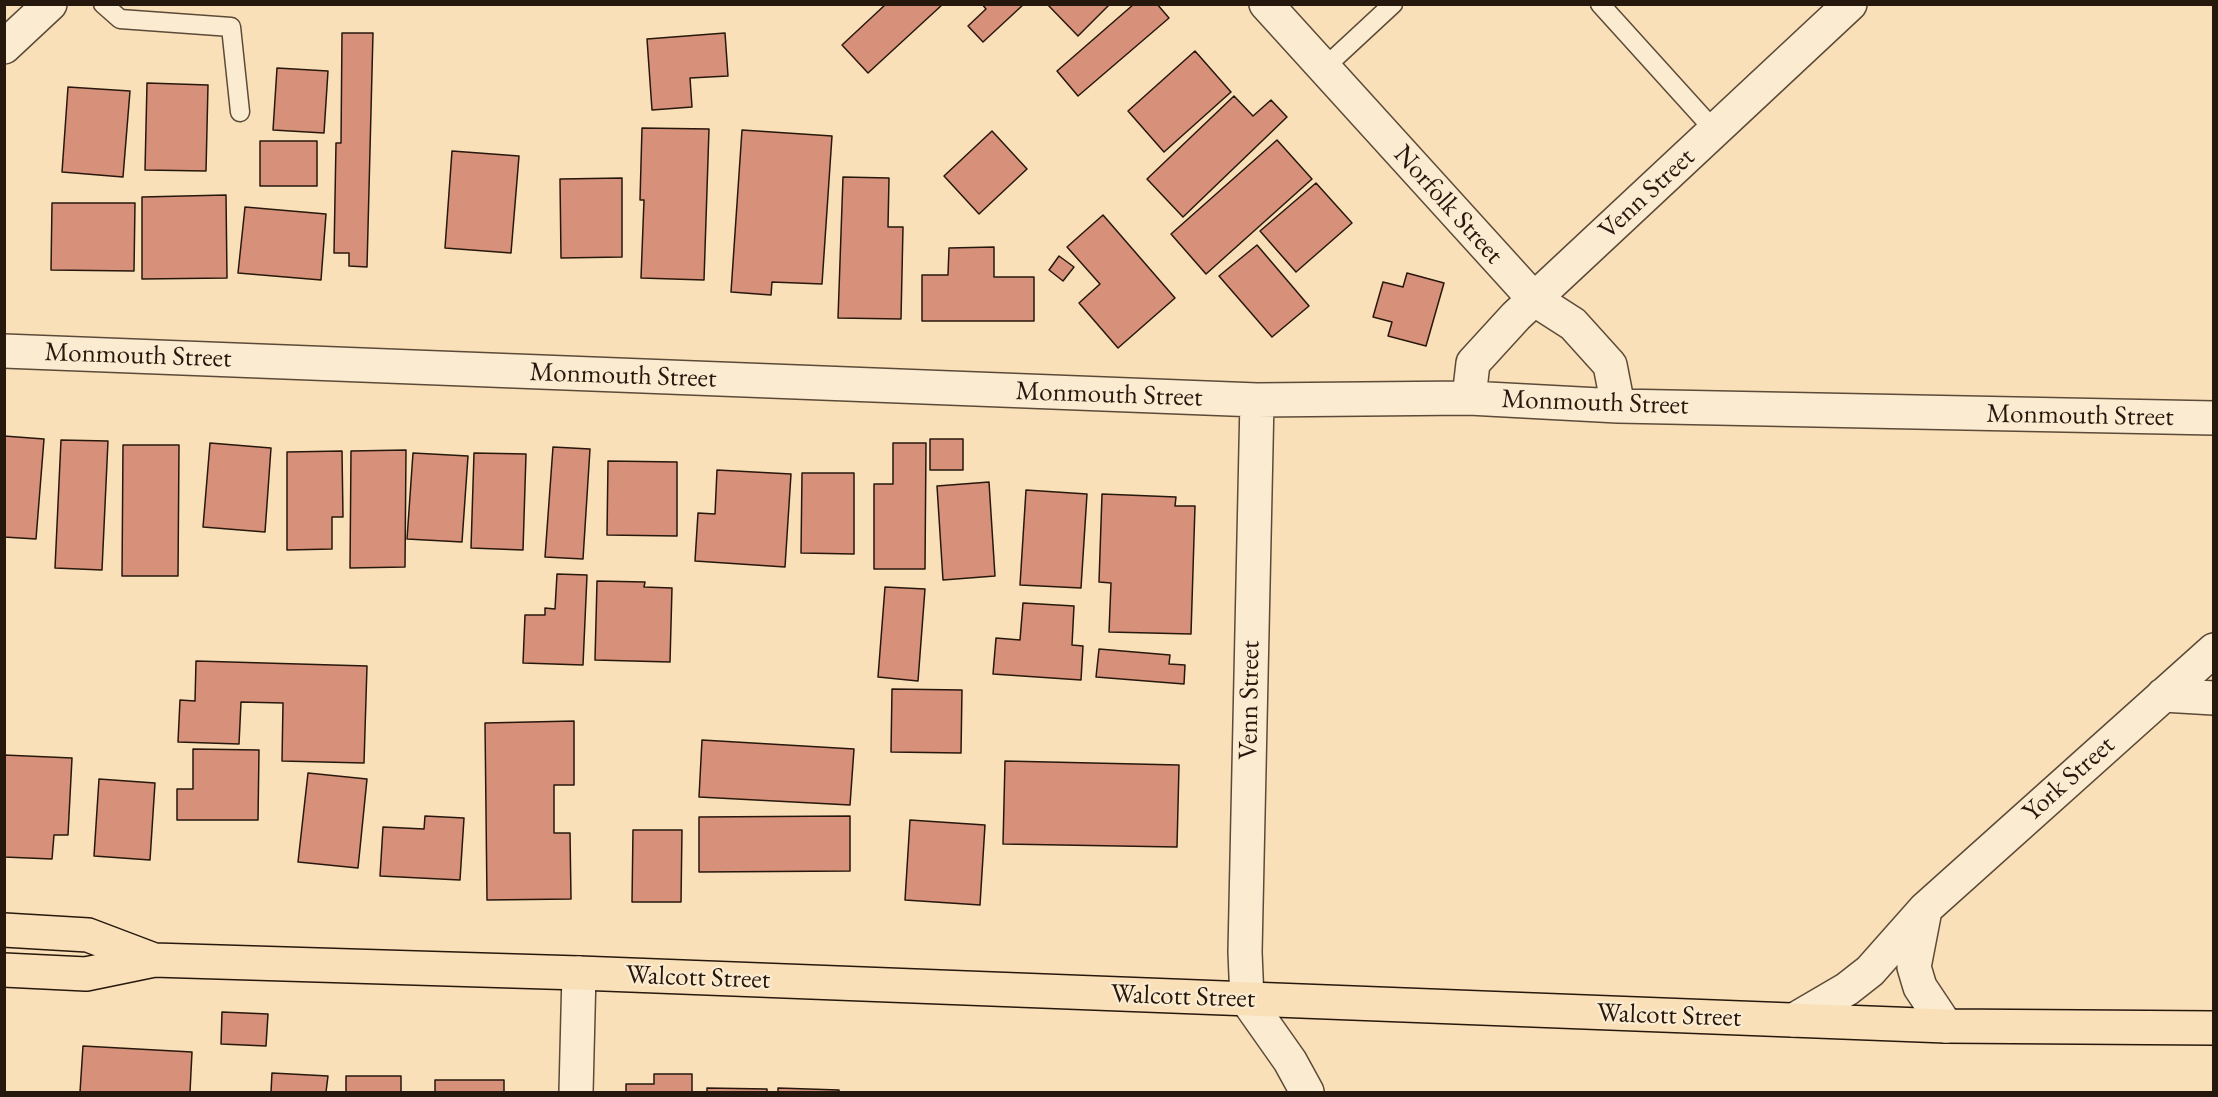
<!DOCTYPE html>
<html>
<head>
<meta charset="utf-8">
<style>
	body { margin:0 }
	#map { position:relative; width:2218px; height:1097px; overflow:hidden; background:#f9e0b8; font-family:"EB Garamond",serif }
	canvas { display:block }
	.frame { position:absolute; inset:0; border:6px solid #27180d; pointer-events:none }
</style>
</head>
<body>
<div id="map">
<canvas width="2218" height="1097"></canvas>
<div class="frame"></div>
</div>
<script>
const g = document.querySelector('canvas').getContext('2d');
g.lineJoin = 'round';
function fillPath(path, color) {
  g.fillStyle = color;
  g.fill(path, 'evenodd');
}
function trace(path, color, width, dash) {
  g.strokeStyle = color;
  g.lineWidth = width;
  g.lineCap = dash ? 'butt' : 'round';
  g.setLineDash(dash || []);
  g.stroke(path);
}
function label(font, color, halo, rows, align = 'center') {
  g.font = font + ' "EB Garamond",serif';
  g.lineWidth = 4.5;
  g.setLineDash([]);
  g.textBaseline = 'middle';
  g.strokeStyle = halo;
  g.fillStyle = color;
  for (const [text, x, y, turn = 0] of rows) {
    g.save();
    g.translate(x, y);
    g.rotate((+turn || 0) * Math.PI / 180);
    g.textAlign = isNaN(turn) ? turn : align;
    if (halo) g.strokeText(text, 0, 0);
    g.fillText(text, 0, 0);
    g.restore();
  }
}
const building = new Path2D(`
	M 886,4 L 943,4 L 868,73 L 842,45 Z
	M 982,4 L 1024,4 L 983,42 L 968,26 L 986,9 Z
	M 1047,4 L 1110,4 L 1078,36 Z
	M 1134,4 L 1157,4 L 1169,18 L 1078,96 L 1057,71 Z
	M 342,33 L 373,33 L 367,267 L 349,266 L 349,253 L 334,253 L 336,143 L 341,143 Z
	M 725,33 L 728,76 L 690,78 L 692,107 L 652,110 L 647,39 Z
	M 1195,51 L 1231,92 L 1164,152 L 1128,111 Z
	M 277,68 L 328,71 L 324,133 L 273,130 Z
	M 147,83 L 208,85 L 206,171 L 145,170 Z
	M 68,87 L 130,91 L 123,177 L 62,172 Z
	M 1234,96 L 1253,116 L 1271,100 L 1287,117 L 1183,217 L 1147,179 Z
	M 642,128 L 709,129 L 704,280 L 641,278 L 644,200 L 640,200 Z
	M 742,130 L 832,136 L 822,284 L 772,282 L 771,295 L 731,292 Z
	M 992,131 L 1027,169 L 979,214 L 944,176 Z
	M 1277,140 L 1312,179 L 1206,274 L 1171,234 Z
	M 260,141 L 317,141 L 317,186 L 260,186 Z
	M 452,151 L 519,156 L 511,253 L 445,248 Z
	M 843,177 L 889,178 L 888,227 L 903,227 L 901,319 L 838,318 Z
	M 622,178 L 622,257 L 561,258 L 560,179 Z
	M 1316,183 L 1352,223 L 1296,272 L 1260,231 Z
	M 226,195 L 227,278 L 142,279 L 142,197 Z
	M 52,203 L 135,203 L 134,271 L 51,270 Z
	M 245,207 L 326,214 L 321,280 L 238,273 Z
	M 1103,215 L 1175,298 L 1118,348 L 1079,303 L 1100,284 L 1067,247 Z
	M 1257,245 L 1309,306 L 1272,337 L 1219,276 Z
	M 994,247 L 994,277 L 1034,277 L 1034,321 L 922,321 L 922,275 L 948,275 L 949,248 Z
	M 1059,256 L 1074,267 L 1063,281 L 1049,270 Z
	M 1407,273 L 1444,283 L 1426,346 L 1388,336 L 1392,322 L 1373,317 L 1383,282 L 1403,287 Z
	M 4,436 L 44,439 L 36,539 L 4,537 Z
	M 930,439 L 963,439 L 963,470 L 930,470 Z
	M 61,440 L 108,441 L 102,570 L 55,568 Z
	M 210,443 L 271,448 L 265,532 L 203,527 Z
	M 893,443 L 926,443 L 925,569 L 874,569 L 874,484 L 893,484 Z
	M 123,445 L 179,445 L 178,576 L 122,576 Z
	M 553,447 L 590,449 L 583,559 L 545,557 Z
	M 406,450 L 405,567 L 350,568 L 351,451 Z
	M 342,451 L 343,517 L 332,517 L 332,549 L 287,550 L 287,452 Z
	M 413,453 L 468,456 L 462,542 L 407,539 Z
	M 474,453 L 526,454 L 523,550 L 471,548 Z
	M 608,461 L 677,462 L 677,536 L 607,535 Z
	M 717,470 L 791,474 L 785,567 L 695,561 L 698,513 L 715,514 Z
	M 802,473 L 854,473 L 854,554 L 801,553 Z
	M 989,482 L 995,576 L 943,580 L 937,486 Z
	M 1026,490 L 1087,494 L 1081,588 L 1020,585 Z
	M 1102,494 L 1176,497 L 1175,506 L 1195,506 L 1191,634 L 1109,632 L 1111,583 L 1099,582 Z
	M 557,574 L 587,575 L 583,665 L 523,663 L 525,615 L 545,615 L 545,608 L 555,609 Z
	M 597,581 L 645,582 L 644,587 L 672,588 L 670,662 L 595,660 Z
	M 885,587 L 925,589 L 918,681 L 878,677 Z
	M 1023,603 L 1074,606 L 1072,645 L 1083,646 L 1081,680 L 993,674 L 996,638 L 1020,640 Z
	M 1099,649 L 1170,655 L 1169,664 L 1185,665 L 1184,684 L 1096,677 Z
	M 196,661 L 367,666 L 364,763 L 282,761 L 283,703 L 241,702 L 239,744 L 178,742 L 180,700 L 195,701 Z
	M 892,689 L 962,690 L 961,753 L 891,752 Z
	M 574,721 L 574,785 L 554,785 L 554,833 L 570,833 L 571,899 L 487,900 L 485,723 Z
	M 702,740 L 854,749 L 850,805 L 699,797 Z
	M 193,749 L 259,750 L 258,820 L 177,820 L 177,789 L 193,789 Z
	M 4,755 L 72,758 L 68,835 L 54,835 L 52,859 L 4,857 Z
	M 1005,761 L 1179,765 L 1177,847 L 1003,844 Z
	M 308,773 L 367,779 L 358,868 L 298,862 Z
	M 99,779 L 155,783 L 150,860 L 94,856 Z
	M 425,816 L 464,818 L 460,880 L 380,876 L 383,827 L 424,829 Z
	M 850,816 L 850,871 L 699,872 L 699,817 Z
	M 910,820 L 985,825 L 980,905 L 905,900 Z
	M 633,830 L 682,830 L 681,902 L 632,902 Z
	M 222,1012 L 268,1014 L 266,1046 L 221,1044 Z
	M 83,1046 L 192,1052 L 190,1092 L 80,1092 Z
	M 272,1073 L 328,1076 L 326,1092 L 271,1092 Z
	M 654,1074 L 692,1074 L 692,1092 L 626,1092 L 626,1084 L 654,1084 Z
	M 346,1076 L 401,1076 L 401,1092 L 346,1092 Z
	M 435,1080 L 504,1080 L 504,1092 L 435,1092 Z
	M 707,1088 L 767,1089 L 767,1092 L 707,1092 Z
	M 778,1088 L 839,1090 L 839,1092 L 778,1092 Z`);
fillPath(building, '#d79079');
trace(building, '#27180d', 1.5);
const service = new Path2D(`
	M 103,4 L 120,19 L 231,27 L 240,112
	M 1600,4 L 1715,131
	M 1324,68 L 1393,4`);
const minor = new Path2D(`
	M 1266,4 L 1534,299 L 1573,324 L 1610,365 L 1618,406
	M 4,47 L 50,4
	M 4,351 L 1257,400 L 1469,398 L 1618,406 L 2214,418
	M 1469,398 L 1473,363 L 1516,316 L 1850,4
	M 1257,400 L 1245,952 L 1247,1000 L 1290,1061 L 1307,1092
	M 2163,695 L 2214,698
	M 1925,910 L 1914,967 L 1920,987 L 1946,1026
	M 1794,1020 L 1847,989 L 1870,971 L 1925,909 L 2214,650
	M 576,1092 L 579,973`);
const primary = new Path2D(`
	M 4,930 L 88,935 L 154,960
	M 4,970 L 86,974 L 154,960 L 579,973 L 1946,1026 L 2214,1028`);
trace(service, '#5c4a38', 21);
trace(minor, '#5c4a38', 36);
trace(primary, '#27180d', 36);
trace(service, '#fbebd1', 18);
trace(minor, '#fbebd1', 33);
trace(primary, '#f9e0b8', 33);
label('27px', '#27180d', '#fbebd1', [
	["Venn Street",1647,194,-43],
	["Norfolk Street",1448,205,48],
	["Monmouth Street",138,356,2],
	["Monmouth Street",623,376,2],
	["Monmouth Street",1109,395,2],
	["Monmouth Street",1595,403,2],
	["Monmouth Street",2080,416,1],
	["Venn Street",1250,700,-89],
	["York Street",2069,779,-42],
	["Walcott Street",698,978,2],
	["Walcott Street",1183,997,2],
	["Walcott Street",1669,1016,2]
]);
</script>
</body>
</html>
